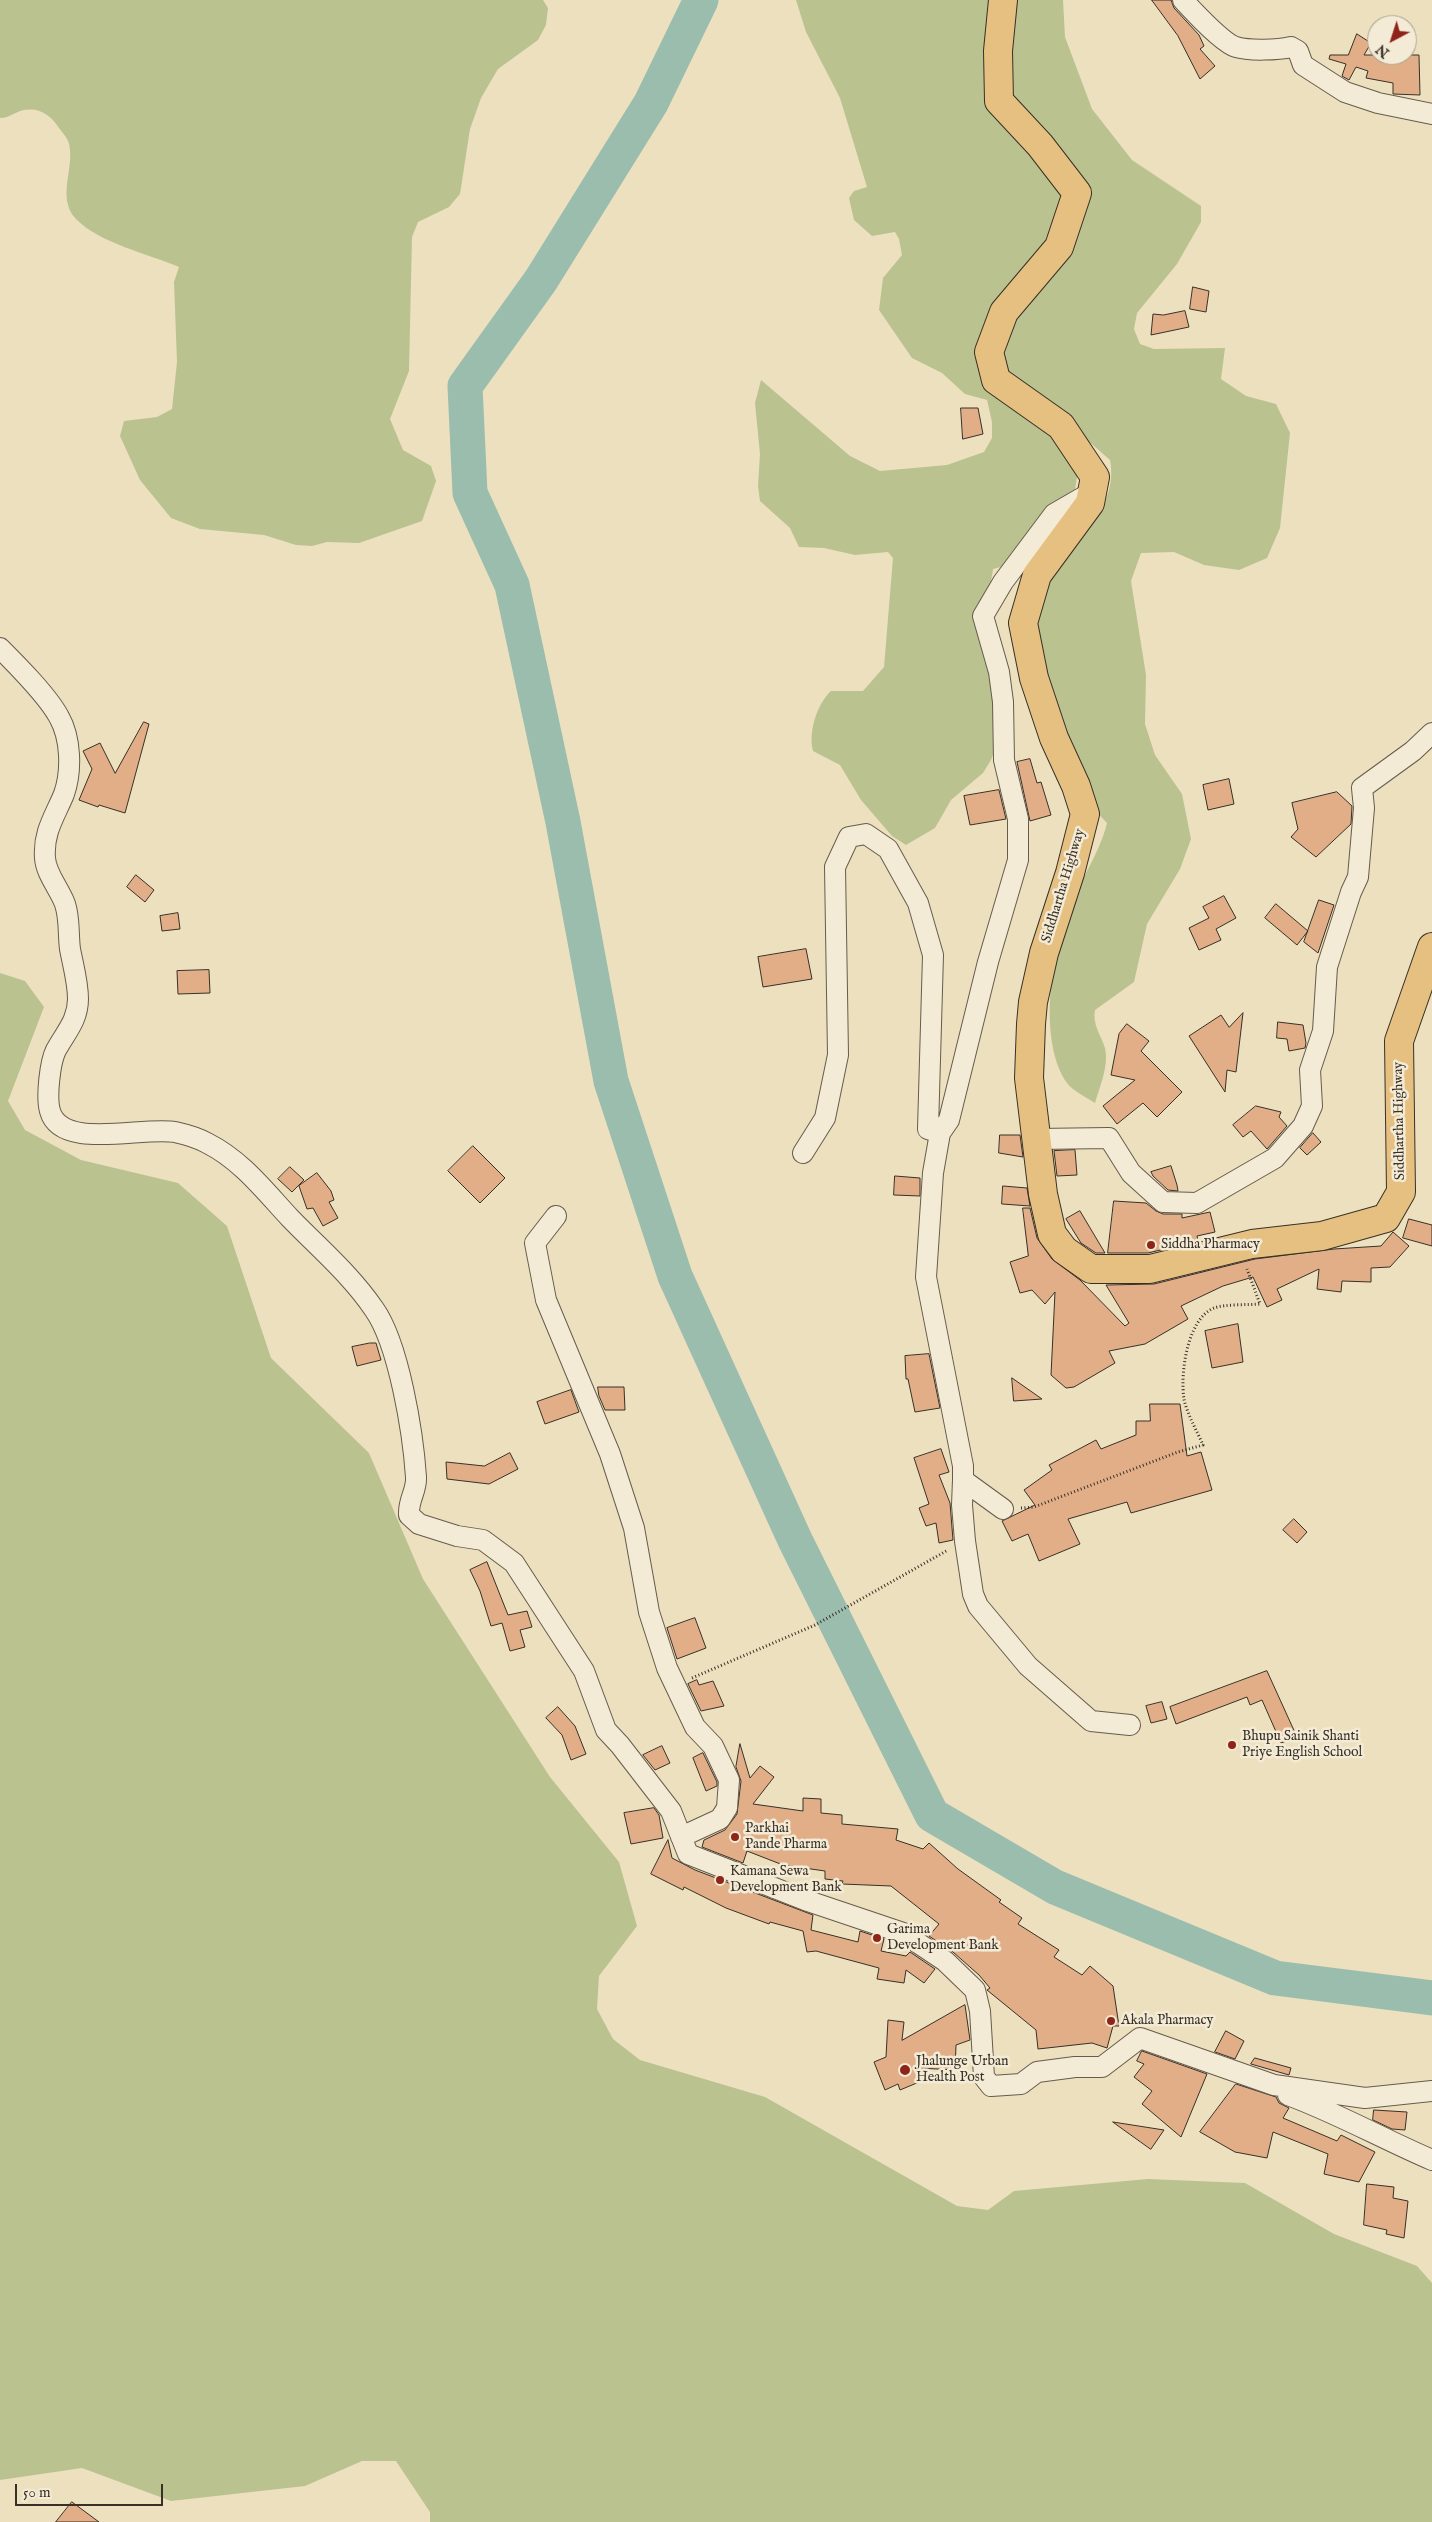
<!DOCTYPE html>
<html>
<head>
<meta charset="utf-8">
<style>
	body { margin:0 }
	#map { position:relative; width:1432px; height:2522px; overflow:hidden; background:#ede0bf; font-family:"IM FELL English",serif }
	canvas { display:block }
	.north { position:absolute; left:1367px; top:15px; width:50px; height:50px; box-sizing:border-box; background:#f3ebd5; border:1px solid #a8a08f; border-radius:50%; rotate:220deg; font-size:14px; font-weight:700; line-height:20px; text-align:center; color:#383027 }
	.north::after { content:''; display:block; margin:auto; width:18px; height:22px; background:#8f2418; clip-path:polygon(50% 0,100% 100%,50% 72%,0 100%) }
	.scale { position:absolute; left:15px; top:2484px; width:148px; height:22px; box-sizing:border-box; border:2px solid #383027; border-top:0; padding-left:6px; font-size:15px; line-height:18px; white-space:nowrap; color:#383027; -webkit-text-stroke:4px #f3ebd5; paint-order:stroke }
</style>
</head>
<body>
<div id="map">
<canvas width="1432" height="2522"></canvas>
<div class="north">N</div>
<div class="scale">50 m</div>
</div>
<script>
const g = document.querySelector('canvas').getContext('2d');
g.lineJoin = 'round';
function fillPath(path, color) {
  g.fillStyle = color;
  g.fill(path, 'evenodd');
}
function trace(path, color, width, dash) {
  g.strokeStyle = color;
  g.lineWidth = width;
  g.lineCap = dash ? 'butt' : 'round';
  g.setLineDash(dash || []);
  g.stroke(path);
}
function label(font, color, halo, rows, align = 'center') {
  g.font = font + ' "IM FELL English",serif';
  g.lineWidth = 5;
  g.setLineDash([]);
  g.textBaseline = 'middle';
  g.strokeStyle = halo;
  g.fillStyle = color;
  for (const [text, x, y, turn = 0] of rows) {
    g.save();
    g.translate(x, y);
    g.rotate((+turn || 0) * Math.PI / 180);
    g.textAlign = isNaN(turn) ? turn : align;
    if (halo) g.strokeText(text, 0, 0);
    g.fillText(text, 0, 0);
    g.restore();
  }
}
fillPath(new Path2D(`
	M 0,0 L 543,0 L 548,8 L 546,25 L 538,40 L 498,69 L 481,98 L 470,129 L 460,194 L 449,207 L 418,222 L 412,237 L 409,371 L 390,419 L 403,450 L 431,466 L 436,481 L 422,521 L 359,543 L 327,542 L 312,546 L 296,545 L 264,535 L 200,529 L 171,518 L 140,480 L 120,436 L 124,421 L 157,417 L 172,409 L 177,362 L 174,282 L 179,267 C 149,254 99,243 76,219 C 56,198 75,168 69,144 C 68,139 63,133 59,128 C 53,119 47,113 36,110 C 17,107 13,118 0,118 Z
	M 796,0 L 1063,0 L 1065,37 L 1092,109 L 1132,160 L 1201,206 L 1201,222 L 1177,264 L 1137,313 L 1134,329 L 1140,344 L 1154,349 L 1225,348 L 1221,379 L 1246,396 L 1276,404 L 1290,433 L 1280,528 L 1267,558 L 1239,570 L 1204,565 L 1174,552 L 1141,553 L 1131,581 L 1146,675 L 1145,724 L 1155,755 L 1182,794 L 1191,839 L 1180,869 L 1147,924 L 1134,982 L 1095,1010 C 1092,1024 1101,1035 1105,1048 C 1109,1066 1100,1086 1095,1103 C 1086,1097 1073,1091 1067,1083 C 1039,1043 1050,960 1066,917 C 1077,884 1099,856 1107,823 C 1069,786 1059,731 1047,681 C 1044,666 1037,649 1036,633 C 1035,625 1043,592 1047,585 C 1067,546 1120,511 1110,460 L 1062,418 L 1078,470 L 1072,510 L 1041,557 L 993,569 L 989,594 L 977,604 L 973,620 L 993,674 L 1000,735 L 991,760 L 983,773 L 951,800 L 935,828 L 906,845 L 892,836 L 861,800 L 840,765 L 813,751 C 808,732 817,704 831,691 L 863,691 L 884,667 L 893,558 L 888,552 L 855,555 L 824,548 L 799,547 L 790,528 L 760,501 L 758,486 L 760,454 L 755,403 L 761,380 L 850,456 L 880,471 L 947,465 L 984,452 L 992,438 L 992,422 L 987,400 L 965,394 L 942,373 L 912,358 L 879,310 L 883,278 L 902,255 L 899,239 L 895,232 L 872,236 L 854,220 L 849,198 L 854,191 L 867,187 L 840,98 L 806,32 Z
	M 0,973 L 25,981 L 44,1007 L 8,1101 L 25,1130 L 81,1160 L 178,1183 L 227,1226 L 271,1358 L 369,1453 L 423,1579 L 550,1777 L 619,1862 L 637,1926 L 599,1976 L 597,2009 L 613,2039 L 640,2060 L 765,2097 L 957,2206 L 988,2210 L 1014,2191 L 1148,2179 L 1245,2183 L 1334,2234 L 1417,2266 L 1432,2283 L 1432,2522 L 430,2522 L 430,2512 L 396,2461 L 362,2461 L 305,2486 L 171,2501 L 82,2468 L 0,2480 Z`), '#bac290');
trace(new Path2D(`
	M 701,0 L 651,103 L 541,280 L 465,386 L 470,493 L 512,585 L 563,822 L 611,1081 L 675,1276 L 795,1540 L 932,1815 L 1055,1887 L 1275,1978 L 1432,1998`), '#9abdae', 35);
const building = new Path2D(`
	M 1152,0 L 1171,0 L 1174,8 L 1199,35 L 1204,46 L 1200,49 L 1215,66 L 1200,79 L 1178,36 Z
	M 1357,34 L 1371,43 L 1364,55 L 1419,55 L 1420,95 L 1393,94 L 1393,83 L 1366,78 L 1368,71 L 1356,67 L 1349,80 L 1342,76 L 1346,64 L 1329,59 L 1330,55 L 1348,55 Z
	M 1193,287 L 1209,291 L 1206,312 L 1190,309 Z
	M 1185,311 L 1189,327 L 1151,335 L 1153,314 L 1163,315 Z
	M 961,408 L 978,408 L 983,434 L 963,439 Z
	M 144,722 L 149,724 L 125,813 L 99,805 L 98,807 L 79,800 L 92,769 L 83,751 L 100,743 L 115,773 Z
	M 1030,759 L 1037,783 L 1041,782 L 1051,815 L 1030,821 L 1017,762 Z
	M 1229,779 L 1234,804 L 1208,810 L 1203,785 Z
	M 999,790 L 1006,819 L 970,825 L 964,796 Z
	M 1337,792 L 1352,806 L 1351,824 L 1316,857 L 1291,837 L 1298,829 L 1292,803 Z
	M 136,875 L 154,890 L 145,902 L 127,887 Z
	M 1224,896 L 1236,918 L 1216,929 L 1221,940 L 1199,950 L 1189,928 L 1209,918 L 1203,907 Z
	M 1319,900 L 1334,905 L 1318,953 L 1304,942 Z
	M 1276,904 L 1308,931 L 1297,945 L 1265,918 Z
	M 178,913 L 180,929 L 162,931 L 160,916 Z
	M 806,949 L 812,979 L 763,987 L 758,957 Z
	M 209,970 L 210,993 L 178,994 L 177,971 Z
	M 1243,1013 L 1236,1072 L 1227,1070 L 1225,1092 L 1189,1036 L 1221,1015 L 1229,1027 Z
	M 1278,1022 L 1303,1025 L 1306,1043 L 1305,1048 L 1289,1051 L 1287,1039 L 1277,1038 Z
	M 1127,1024 L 1149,1041 L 1141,1051 L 1182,1092 L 1157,1117 L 1143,1103 L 1117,1124 L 1103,1106 L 1135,1080 L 1111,1075 L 1119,1034 Z
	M 1256,1106 L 1281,1112 L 1279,1117 L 1287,1126 L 1267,1149 L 1251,1131 L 1243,1137 L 1233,1125 Z
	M 1313,1133 L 1321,1142 L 1307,1155 L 1300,1148 Z
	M 1000,1135 L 1020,1135 L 1023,1157 L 999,1153 Z
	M 473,1146 L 505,1178 L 480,1203 L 448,1171 Z
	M 1075,1150 L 1077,1175 L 1057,1176 L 1054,1151 Z
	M 1171,1166 L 1177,1185 L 1178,1191 L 1168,1190 L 1153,1176 L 1151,1172 Z
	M 290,1167 L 304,1180 L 292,1192 L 278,1179 Z
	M 317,1173 L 331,1191 L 334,1200 L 329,1202 L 338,1218 L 323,1226 L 313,1208 L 307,1209 L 299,1186 Z
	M 895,1176 L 920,1178 L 920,1196 L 894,1195 Z
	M 1003,1186 L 1027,1188 L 1030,1206 L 1002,1204 Z
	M 1114,1201 L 1146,1203 L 1156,1211 L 1163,1214 L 1182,1214 L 1182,1218 L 1210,1212 L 1215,1232 L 1197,1236 L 1198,1241 L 1148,1253 L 1108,1253 Z
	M 1023,1208 L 1030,1208 L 1037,1238 L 1052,1259 L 1080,1280 L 1125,1326 L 1129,1323 L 1106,1285 L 1154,1284 L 1255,1259 L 1334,1249 L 1381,1246 L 1393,1232 L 1409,1246 L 1390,1267 L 1371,1268 L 1371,1282 L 1342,1281 L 1341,1292 L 1317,1289 L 1319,1269 L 1277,1289 L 1282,1300 L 1267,1307 L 1253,1277 L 1223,1286 L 1181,1306 L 1188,1319 L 1145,1344 L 1109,1351 L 1115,1363 L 1074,1387 L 1066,1388 L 1051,1375 L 1055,1292 L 1045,1304 L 1032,1290 L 1020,1293 L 1010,1262 L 1028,1256 Z
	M 1080,1211 L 1105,1253 L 1096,1253 L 1081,1243 L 1066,1219 Z
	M 1409,1219 L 1432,1225 L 1432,1246 L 1403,1238 Z
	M 1238,1324 L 1243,1362 L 1212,1368 L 1205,1331 Z
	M 370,1343 L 376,1343 L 381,1360 L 357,1366 L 352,1347 Z
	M 929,1354 L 940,1408 L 915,1412 L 908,1379 L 906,1379 L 905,1356 Z
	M 1012,1378 L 1042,1399 L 1014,1401 Z
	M 598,1387 L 624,1387 L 625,1410 L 605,1410 L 599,1396 Z
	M 571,1390 L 579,1412 L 545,1424 L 537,1402 Z
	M 1150,1404 L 1180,1404 L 1187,1456 L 1201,1452 L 1212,1490 L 1131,1513 L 1127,1502 L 1068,1519 L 1080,1544 L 1039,1561 L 1028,1534 L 1012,1541 L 1002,1521 L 1035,1505 L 1024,1490 L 1052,1470 L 1049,1465 L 1096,1440 L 1101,1449 L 1136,1435 L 1136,1421 L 1150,1421 Z
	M 941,1449 L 949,1472 L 939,1475 L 950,1503 L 953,1540 L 939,1543 L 936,1523 L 926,1526 L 919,1508 L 929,1504 L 914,1458 Z
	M 510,1453 L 518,1469 L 489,1484 L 447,1479 L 446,1462 L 484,1466 Z
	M 1294,1519 L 1307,1532 L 1297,1543 L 1283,1530 Z
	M 487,1562 L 508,1615 L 527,1611 L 532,1627 L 520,1630 L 525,1647 L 510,1651 L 502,1623 L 491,1626 L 480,1591 L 470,1570 Z
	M 695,1618 L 706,1648 L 677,1659 L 667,1628 Z
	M 1267,1671 L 1297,1737 L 1281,1743 L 1262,1700 L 1250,1705 L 1247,1697 L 1176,1724 L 1170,1707 Z
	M 697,1680 L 699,1685 L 713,1681 L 724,1706 L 701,1711 L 688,1684 Z
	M 1162,1702 L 1167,1719 L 1151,1723 L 1146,1706 Z
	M 558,1707 L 575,1726 L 586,1754 L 571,1760 L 562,1735 L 546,1718 Z
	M 740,1744 L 750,1778 L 760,1766 L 774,1777 L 753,1804 L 803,1811 L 803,1798 L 821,1799 L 821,1813 L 842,1815 L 842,1824 L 898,1829 L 896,1840 L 923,1849 L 929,1843 L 958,1869 L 1001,1900 L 999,1902 L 1022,1918 L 1018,1924 L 1059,1950 L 1054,1957 L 1082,1975 L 1090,1966 L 1113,1986 L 1119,2026 L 1113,2026 L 1107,2048 L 1092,2043 L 1038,2049 L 1036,2030 L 987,1990 L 990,1988 L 979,1975 L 953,1952 L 929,1936 L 939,1924 L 891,1886 L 842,1884 L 843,1881 L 825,1879 L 825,1871 L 783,1865 L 747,1851 L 743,1863 L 702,1847 L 704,1840 L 725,1830 L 737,1814 L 741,1781 L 736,1767 Z
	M 662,1746 L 670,1763 L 655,1770 L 643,1755 Z
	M 703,1753 L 717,1782 L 717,1786 L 706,1791 L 693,1758 Z
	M 654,1808 L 659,1815 L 663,1838 L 631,1844 L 624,1813 Z
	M 668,1840 L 672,1858 L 695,1870 L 813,1915 L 811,1930 L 858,1942 L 860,1931 L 884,1939 L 881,1951 L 906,1956 L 910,1952 L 935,1969 L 924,1983 L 906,1970 L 904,1983 L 877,1979 L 879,1968 L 816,1951 L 807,1952 L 803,1931 L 770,1922 L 769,1924 L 726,1908 L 684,1887 L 683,1890 L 651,1874 Z
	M 965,2005 L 970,2040 L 956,2045 L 955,2070 L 919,2068 L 924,2080 L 900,2090 L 898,2084 L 885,2090 L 874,2062 L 886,2057 L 888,2020 L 904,2022 L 902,2040 Z
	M 1226,2031 L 1244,2041 L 1235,2059 L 1215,2052 Z
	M 1142,2051 L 1207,2074 L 1181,2137 L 1142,2104 L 1152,2091 L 1134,2077 L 1144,2064 L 1137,2061 Z
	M 1255,2058 L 1291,2068 L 1289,2075 L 1251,2064 Z
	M 1236,2084 L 1276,2097 L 1279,2103 L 1289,2108 L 1283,2118 L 1337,2141 L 1341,2135 L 1375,2152 L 1359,2182 L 1324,2174 L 1328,2154 L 1273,2132 L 1267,2158 L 1235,2152 L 1200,2132 Z
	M 1374,2110 L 1407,2112 L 1405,2130 L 1392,2129 L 1373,2120 Z
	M 1113,2122 L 1164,2130 L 1151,2149 Z
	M 1367,2184 L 1394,2187 L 1393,2198 L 1408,2201 L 1404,2238 L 1386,2234 L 1387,2230 L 1364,2225 Z
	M 72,2502 L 99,2522 L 56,2522 Z`);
fillPath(building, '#e1ae88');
trace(building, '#383027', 1);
const street = new Path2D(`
	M 1183,0 C 1193,11 1223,43 1236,47 C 1249,51 1278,50 1291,47 L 1298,51 L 1303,65 L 1345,92 L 1378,103 L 1432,114
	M 0,648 C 17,665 48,696 59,717 C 71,738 72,771 64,794 C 55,816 43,832 45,858 C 46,874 59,888 65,904 C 70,919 68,934 70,949 C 73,965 78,982 78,999 C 78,1020 66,1032 56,1050 C 50,1062 46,1097 50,1111 C 61,1151 143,1126 175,1132 C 184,1134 198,1138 207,1143 C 241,1160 264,1190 290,1218 C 319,1248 350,1274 374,1309 C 399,1344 413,1433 416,1477 C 417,1491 408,1499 409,1515 L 419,1524 L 457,1536 L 483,1540 L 514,1563 L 584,1671 L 606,1730 L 620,1745 L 671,1811 L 688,1854 L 805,1900 L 903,1933 L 945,1961 L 975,1990 L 980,2011 L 984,2077 L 991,2086 L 1021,2084 L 1037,2072 L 1075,2067 L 1102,2067 L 1140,2038 L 1274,2085 L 1365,2098 L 1432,2091
	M 940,1133 L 933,1173 L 926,1277 L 963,1466 L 963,1480 L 1003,1509
	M 1037,1139 L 1109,1138 L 1131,1173 L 1163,1202 L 1197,1203 L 1275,1158 L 1303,1126 L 1312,1106 L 1310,1070 L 1323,1031 L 1327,967 L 1351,892 L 1358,877 L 1364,808 L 1362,788 L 1413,751 L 1432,733
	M 803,1153 L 825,1118 L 838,1055 L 835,867 L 849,837 L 866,834 L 888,849 L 918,903 L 933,955 L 928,1129 L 940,1133 L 949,1120 L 988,962 L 1018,860 L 1018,819 L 1004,760 L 1003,702 L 999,672 L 983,616 L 1003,582 L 1054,514 L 1092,492
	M 556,1216 L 535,1243 L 546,1300 L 610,1454 L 634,1528 L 649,1612 L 667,1668 L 695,1727 L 713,1746 L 729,1780 L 727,1808 L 720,1819 L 681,1837
	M 963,1480 L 962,1505 L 965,1541 L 973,1594 L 978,1606 L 1028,1666 L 1091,1721 L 1130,1725
	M 1288,2095 C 1337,2113 1383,2139 1432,2160`);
const highway = new Path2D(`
	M 1003,0 L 998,51 L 999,101 L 1040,145 L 1077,193 L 1059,247 L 1004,312 L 989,352 L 996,380 L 1061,426 L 1095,477 L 1090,503 L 1037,575 L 1023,623 L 1034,678 L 1054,738 L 1076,786 L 1085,814 L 1070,873 L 1044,953 L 1033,1002 L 1031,1024 L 1029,1078 L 1043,1194 L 1052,1234 L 1064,1250 L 1091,1269 L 1150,1269 L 1252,1244 L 1322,1236 L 1386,1218 L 1401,1192 L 1399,1041 L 1432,947`);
trace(street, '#655c4d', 22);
trace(highway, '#383027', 30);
trace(new Path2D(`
	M 1021,1508 L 1034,1507 L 1178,1452 L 1203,1445 C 1197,1431 1187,1414 1184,1399 C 1180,1374 1187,1319 1214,1308 C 1224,1304 1249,1305 1260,1304 L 1247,1269
	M 692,1678 L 815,1625 L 948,1550`), '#383027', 3, [1, 2.5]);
trace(street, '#f3ebd5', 20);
trace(highway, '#e6c080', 28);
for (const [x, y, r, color] of [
	[1151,1245,5,"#8f2418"],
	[1232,1745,5,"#8f2418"],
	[735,1837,5,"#8f2418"],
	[720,1880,5,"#8f2418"],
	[877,1938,5,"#8f2418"],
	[1111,2021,5,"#8f2418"],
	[905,2070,6,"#8f2418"]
]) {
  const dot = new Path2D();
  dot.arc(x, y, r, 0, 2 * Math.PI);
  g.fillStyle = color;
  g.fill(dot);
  trace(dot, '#f3ebd5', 2);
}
label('14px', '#383027', '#f3ebd5', [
	["Siddhartha Highway",1064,886,-73],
	["Siddhartha Highway",1400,1121,-91]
]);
label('14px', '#383027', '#f3ebd5', [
	["Siddha Pharmacy",1161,1245],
	["Bhupu Sainik Shanti",1242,1737],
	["Priye English School",1242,1753],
	["Parkhai",745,1829],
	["Pande Pharma",745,1845],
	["Kamana Sewa",730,1872],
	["Development Bank",730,1888],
	["Garima",887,1930],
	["Development Bank",887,1946],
	["Akala Pharmacy",1121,2021],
	["Jhalunge Urban",916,2062],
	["Health Post",916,2078]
], 'left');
</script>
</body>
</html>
